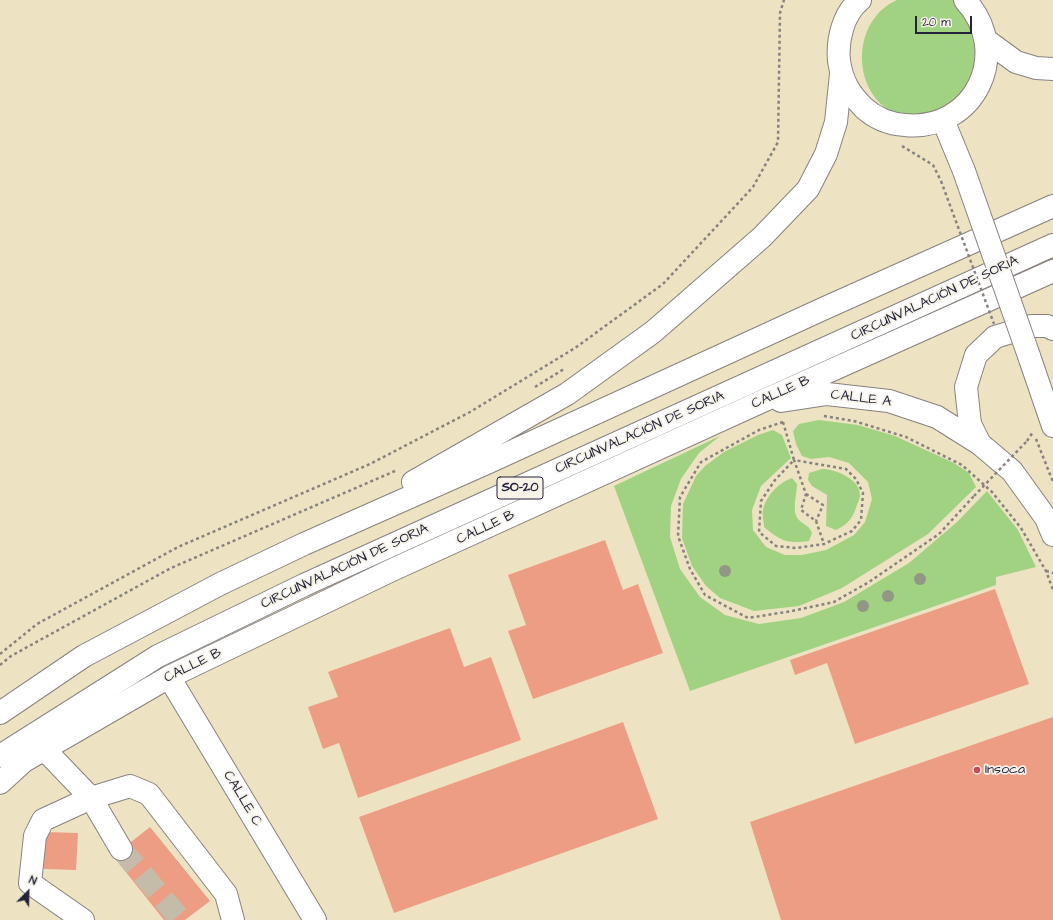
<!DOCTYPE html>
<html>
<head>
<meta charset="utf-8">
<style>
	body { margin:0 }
	#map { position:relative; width:1053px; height:920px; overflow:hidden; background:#ede3c3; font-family:"Architects Daughter",sans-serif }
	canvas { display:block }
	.north { position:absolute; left:8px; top:872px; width:40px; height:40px; -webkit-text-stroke:3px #f7f3e8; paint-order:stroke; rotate:23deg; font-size:11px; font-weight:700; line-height:16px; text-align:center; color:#22223b }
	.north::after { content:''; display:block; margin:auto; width:14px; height:18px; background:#22223b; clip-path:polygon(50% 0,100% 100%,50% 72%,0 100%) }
	.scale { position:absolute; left:915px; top:16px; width:57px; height:18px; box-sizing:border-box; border:2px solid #22223b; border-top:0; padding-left:5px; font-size:12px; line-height:14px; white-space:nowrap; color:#22223b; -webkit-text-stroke:3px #f7f3e8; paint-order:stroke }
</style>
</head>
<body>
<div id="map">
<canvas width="1053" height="920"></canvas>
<div class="north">N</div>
<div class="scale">20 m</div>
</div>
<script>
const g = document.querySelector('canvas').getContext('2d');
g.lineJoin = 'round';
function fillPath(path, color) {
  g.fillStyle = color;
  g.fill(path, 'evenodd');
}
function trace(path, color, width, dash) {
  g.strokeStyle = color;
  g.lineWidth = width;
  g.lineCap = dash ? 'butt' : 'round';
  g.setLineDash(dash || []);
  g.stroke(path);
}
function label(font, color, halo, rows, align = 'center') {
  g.font = font + ' "Architects Daughter",sans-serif';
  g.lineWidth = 3.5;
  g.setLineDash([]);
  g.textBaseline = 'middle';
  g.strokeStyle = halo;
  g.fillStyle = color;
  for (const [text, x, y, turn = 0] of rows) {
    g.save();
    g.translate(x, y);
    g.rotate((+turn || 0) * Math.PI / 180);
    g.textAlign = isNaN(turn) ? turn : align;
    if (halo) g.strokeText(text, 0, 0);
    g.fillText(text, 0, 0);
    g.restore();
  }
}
fillPath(new Path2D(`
	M 897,0 L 954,0 L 968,9 L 982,26 L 970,105 C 956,108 942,112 928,115 C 923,116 916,119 910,120 C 906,120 900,116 896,114 C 850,93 851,20 897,0 Z
	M 819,420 L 858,425 L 895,436 L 954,463 L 969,473 L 976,487 L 928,534 L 842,588 L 799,606 L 754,611 L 720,598 L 706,586 L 692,566 L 682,538 L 683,504 L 696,476 L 705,466 L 724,452 L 758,435 L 773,430 L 782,435 L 791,458 L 761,486 L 752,510 L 753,530 L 766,547 L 785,555 L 802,555 L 826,550 L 854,535 L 865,522 L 872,499 L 868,482 L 849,463 L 829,457 L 811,459 L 802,456 L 796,444 L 793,431 L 799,424 Z
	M 720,436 L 699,453 L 681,479 L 671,506 L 670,537 L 680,569 L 700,597 L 725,615 L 759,624 L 801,618 L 844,602 L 909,563 L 957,522 L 987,491 L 1018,530 L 1036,567 L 996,577 L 996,585 L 690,691 L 614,486 Z
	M 822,469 C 835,469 861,479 860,496 C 860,499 857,504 856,508 C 852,519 847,525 836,530 L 826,526 L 827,495 L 812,486 L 808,480 L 809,473 Z
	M 792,478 L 797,484 C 797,494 791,513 799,520 C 805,526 808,524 812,533 L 809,541 C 787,544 781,541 764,527 C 764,522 762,515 763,510 C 766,496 778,483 792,478 Z`), '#a1d282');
fillPath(new Path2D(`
	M 605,540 L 623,590 L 638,584 L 663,653 L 533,699 L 508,631 L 526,625 L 508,575 Z
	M 995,589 L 1029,684 L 855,744 L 827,663 L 795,675 L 790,660 Z
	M 450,628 L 464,667 L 491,657 L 521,740 L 358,798 L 339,743 L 323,749 L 308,707 L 338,697 L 328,672 Z
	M 1053,717 L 1053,920 L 781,920 L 750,822 Z
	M 623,722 L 658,819 L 394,913 L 359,817 Z
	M 150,827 L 210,901 L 185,920 L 164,920 L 113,856 Z
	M 45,832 L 78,833 L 76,870 L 44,869 Z`), '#ee9d85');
trace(new Path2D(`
	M 121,849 L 181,920`), '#c4bca8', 22, [22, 11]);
const minor = new Path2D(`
	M 860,0 C 843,14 837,40 839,61 C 842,81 849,93 864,108 C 875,118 890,124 905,125 C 975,132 1013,52 965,0
	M 943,120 L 964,171
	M 1053,329 L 1047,326 L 1031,326 L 995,337 L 976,355 L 966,387 L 970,424 L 980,444 L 1012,471 L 1046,518 L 1053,535
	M 1029,356 L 1053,426
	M 781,401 L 827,394 L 889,401 L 937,417 L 980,444
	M 169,677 L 315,920
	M 44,749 L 91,798 L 121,849
	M 0,783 L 24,761 L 169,677 L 392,570 L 756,404 L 1053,271
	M 83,920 L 30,883 L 35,836 L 43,820 L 91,798 L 130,786 L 149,794 L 226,894 L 233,920`);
const highway = new Path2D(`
	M 986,40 L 1016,62 L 1036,68 L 1053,69
	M 413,482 L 567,394 L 653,332 L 762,237 L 808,189 L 826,154 L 836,122 L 841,74
	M 0,713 L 84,656 L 220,584 L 304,544 L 489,462 L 825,308 L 1053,206
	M 0,756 L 158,656 L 304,585 L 1053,245`);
trace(minor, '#88827f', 24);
trace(highway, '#88827f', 24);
trace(new Path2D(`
	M 902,146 L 933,165 L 941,181
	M 535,387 L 564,369
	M 824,416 L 854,421 L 906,437 L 962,465 L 992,492 L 1021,528 L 1046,571 L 1053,590
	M 783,422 L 759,430 L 701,462 L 680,497 L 678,536 L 690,569 L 705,595 L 748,618 L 792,611 L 834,602 L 869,582 L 939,534 L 974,496
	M 783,422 L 794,460 L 775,480 L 761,501 L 759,532 L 776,546 L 796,548 L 824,544 L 852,531 L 861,520 L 863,493 L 856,479 L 846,469 L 794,460 L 806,494 L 801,510 L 816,521 L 824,544
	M 1036,439 L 1053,482
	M 1027,441 L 1033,432
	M 806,494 L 823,505 L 816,521
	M 1046,571 L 1053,573
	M 0,654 L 37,624 L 178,547 L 370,464 L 470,412 L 575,348 L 663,284 L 753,187 L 778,142 L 780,13 L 784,0
	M 0,665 L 11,656 L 171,568 L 395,471`), '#88827f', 2.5, [3, 3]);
trace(minor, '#fff', 22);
trace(highway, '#fff', 22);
const minorBridge = new Path2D(`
	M 964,171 L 1029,356`);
trace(minorBridge, '#88827f', 24, []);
trace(new Path2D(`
	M 941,181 L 994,324
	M 974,496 L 1027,441`), '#88827f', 2.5, [3, 3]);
trace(minorBridge, '#fff', 22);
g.fillStyle = '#929684';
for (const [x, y] of [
	[725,571],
	[920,579],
	[888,596],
	[863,606]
]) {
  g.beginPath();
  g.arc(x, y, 6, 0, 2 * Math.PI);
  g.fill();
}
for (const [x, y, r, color] of [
	[977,770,4,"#d1495b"]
]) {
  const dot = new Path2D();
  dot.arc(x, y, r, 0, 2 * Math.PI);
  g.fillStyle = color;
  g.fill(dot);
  trace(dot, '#f7f3e8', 1.5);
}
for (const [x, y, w] of [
	[520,488,46]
]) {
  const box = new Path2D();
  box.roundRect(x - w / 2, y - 11, w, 22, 3);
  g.fillStyle = '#f7f3e8';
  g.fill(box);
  trace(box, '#22223b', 1);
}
label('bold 13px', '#22223b', null, [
	["SO-20",520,488]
]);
label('14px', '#22223b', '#f7f3e8', [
	["CIRCUNVALACIÓN DE SORIA",935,299,-25],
	["CALLE B",781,393,-24],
	["CALLE A",861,399,7],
	["CIRCUNVALACIÓN DE SORIA",640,433,-24],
	["CALLE B",486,528,-25],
	["CIRCUNVALACIÓN DE SORIA",345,567,-25],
	["CALLE B",193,666,-26],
	["CALLE C",242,799,59]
]);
label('14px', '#22223b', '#f7f3e8', [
	["Insoca",985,770]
], 'left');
</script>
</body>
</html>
